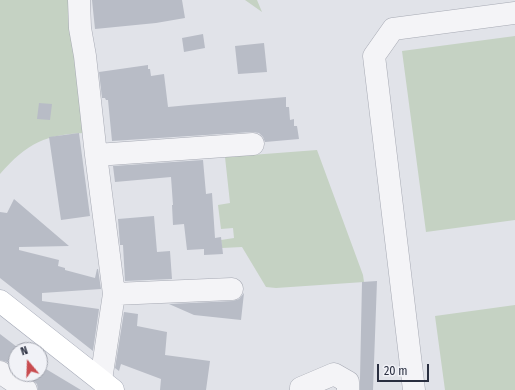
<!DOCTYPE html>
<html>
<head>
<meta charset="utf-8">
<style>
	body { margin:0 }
	#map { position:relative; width:515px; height:390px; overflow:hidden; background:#e1e3e9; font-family:"Fira Sans Condensed",sans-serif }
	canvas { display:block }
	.north { position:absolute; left:8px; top:342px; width:40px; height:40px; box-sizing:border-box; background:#f1f2f7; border:1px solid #a1a4ae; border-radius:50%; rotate:341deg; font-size:11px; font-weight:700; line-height:16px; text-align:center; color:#2a2f40 }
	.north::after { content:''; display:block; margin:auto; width:14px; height:18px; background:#c84c50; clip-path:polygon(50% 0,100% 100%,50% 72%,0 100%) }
	.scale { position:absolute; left:377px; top:364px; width:52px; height:18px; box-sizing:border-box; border:2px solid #2a2f40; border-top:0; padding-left:5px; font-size:12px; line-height:14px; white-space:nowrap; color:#2a2f40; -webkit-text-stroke:3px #f1f2f7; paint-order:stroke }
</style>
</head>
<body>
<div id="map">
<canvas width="515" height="390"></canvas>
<div class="north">N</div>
<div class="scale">20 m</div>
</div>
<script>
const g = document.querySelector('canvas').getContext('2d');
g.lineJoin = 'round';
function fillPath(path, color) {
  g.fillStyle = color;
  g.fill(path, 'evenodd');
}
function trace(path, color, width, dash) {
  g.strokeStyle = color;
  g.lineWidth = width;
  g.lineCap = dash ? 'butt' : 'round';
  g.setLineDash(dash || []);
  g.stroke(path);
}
fillPath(new Path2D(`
	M 0,0 L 73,0 L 87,133 C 46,134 27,143 0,174 Z
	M 245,0 L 257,0 L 262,12 Z
	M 515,36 L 515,220 L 426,232 L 402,51 Z
	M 317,150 L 363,275 L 364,282 L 276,288 L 266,287 L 242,247 L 222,248 L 221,240 L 234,238 L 233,228 L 221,229 L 218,205 L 230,203 L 225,157 Z
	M 515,305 L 515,390 L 445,390 L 435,316 Z`), '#c5d2c3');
fillPath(new Path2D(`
	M 92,0 L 182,0 L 185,18 L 156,23 L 95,29 Z
	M 203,34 L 205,48 L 184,52 L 182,38 Z
	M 264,43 L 267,72 L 238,74 L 235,46 Z
	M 148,65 L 148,69 L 150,69 L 151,76 L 164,74 L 168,107 L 189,105 L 286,97 L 286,107 L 289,107 L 290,120 L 294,119 L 294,126 L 297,126 L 299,139 L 265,142 L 263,137 L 259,133 L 252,132 L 112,141 L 108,100 L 106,100 L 105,98 L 102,98 L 99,72 Z
	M 39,103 L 52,104 L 50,120 L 37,119 Z
	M 79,133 L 90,216 L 61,220 L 49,137 Z
	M 203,160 L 206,194 L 212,193 L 215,238 L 221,237 L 223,254 L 204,255 L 204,249 L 187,250 L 184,224 L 173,225 L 172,205 L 173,205 L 171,177 L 115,182 L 113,166 Z
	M 14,199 L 69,246 L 19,247 L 19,250 L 59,260 L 58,266 L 65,268 L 65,270 L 95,278 L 97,269 L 98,269 L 101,289 L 42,293 L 42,301 L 99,309 L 93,351 L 0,278 L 0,212 L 7,213 Z
	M 154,216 L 157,252 L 170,251 L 172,279 L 125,281 L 123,245 L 120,245 L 118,219 Z
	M 377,281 L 373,390 L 360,390 L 360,378 L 362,282 Z
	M 244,293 L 241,320 L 194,315 L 169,304 L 233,301 L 239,299 Z
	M 124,312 L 138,314 L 137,326 L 167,332 L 165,355 L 210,361 L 206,390 L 160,390 L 161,379 L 121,364 L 119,371 L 115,368 Z
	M 0,334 L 21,350 L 16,350 L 16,368 L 7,362 L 0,360 Z
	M 40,364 L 46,369 L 81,390 L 38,390 L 37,384 L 25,374 L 40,374 Z`), '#b8bcc6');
const minor = new Path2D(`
	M 79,0 L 80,28 L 85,56 L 96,155 L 114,294 L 101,380
	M 96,155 L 253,144
	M 114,294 L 232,289
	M 0,372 L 26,390
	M 301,390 L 301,388 L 334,374 L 348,382 L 348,390
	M 414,390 L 374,56 L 393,29 L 515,13`);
const major = new Path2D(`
	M 0,301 L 113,390`);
trace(minor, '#a6a9b3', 23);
trace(major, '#a1a6b4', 23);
trace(minor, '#f4f4f7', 22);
trace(major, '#fff', 22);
</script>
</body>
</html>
